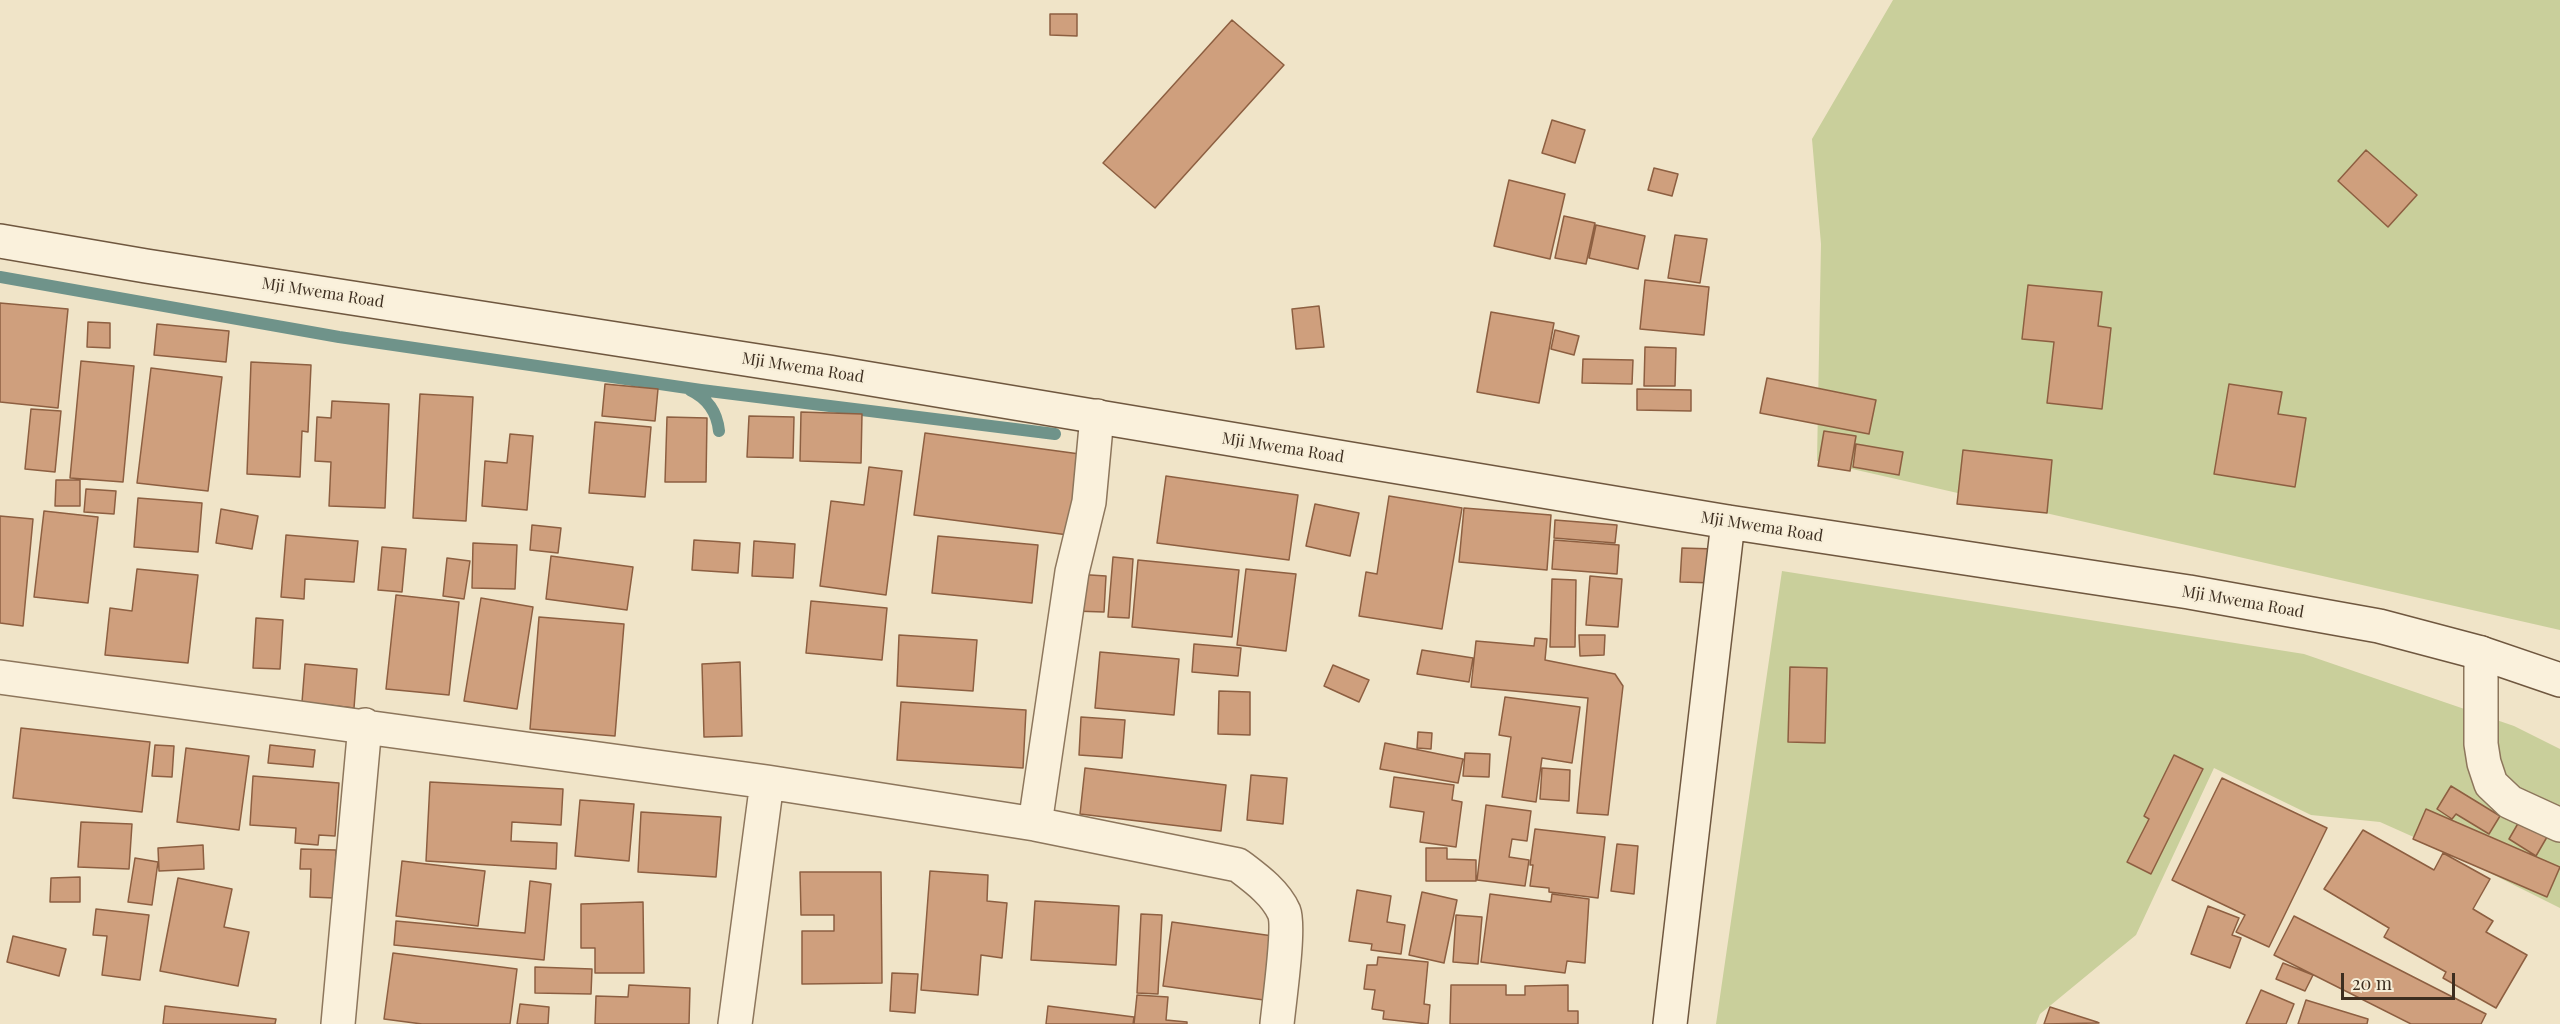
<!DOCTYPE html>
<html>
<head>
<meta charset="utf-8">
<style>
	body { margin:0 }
	#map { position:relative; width:2560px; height:1024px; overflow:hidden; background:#f0e4c8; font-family:"Playfair Display",serif }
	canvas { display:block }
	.scale { position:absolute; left:2341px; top:973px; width:114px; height:27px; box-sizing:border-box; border:3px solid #3d2e20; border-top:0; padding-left:8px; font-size:18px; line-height:21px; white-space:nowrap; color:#3d2e20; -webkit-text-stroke:4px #f7eed8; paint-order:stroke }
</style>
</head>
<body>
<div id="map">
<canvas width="2560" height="1024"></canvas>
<div class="scale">20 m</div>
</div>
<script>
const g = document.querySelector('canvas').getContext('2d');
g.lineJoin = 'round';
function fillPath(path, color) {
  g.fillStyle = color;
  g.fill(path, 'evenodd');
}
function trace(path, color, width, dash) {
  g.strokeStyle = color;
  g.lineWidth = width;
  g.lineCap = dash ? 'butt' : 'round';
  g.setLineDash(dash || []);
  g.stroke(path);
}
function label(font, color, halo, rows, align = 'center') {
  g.font = font + ' "Playfair Display",serif';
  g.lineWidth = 4.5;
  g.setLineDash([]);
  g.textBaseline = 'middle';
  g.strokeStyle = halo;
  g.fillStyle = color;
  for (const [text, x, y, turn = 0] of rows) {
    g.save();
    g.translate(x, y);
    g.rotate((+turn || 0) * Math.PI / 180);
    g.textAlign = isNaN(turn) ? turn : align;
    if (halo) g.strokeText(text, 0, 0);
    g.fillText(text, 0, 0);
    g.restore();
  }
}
fillPath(new Path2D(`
	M 1893,0 L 2560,0 L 2560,630 L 1817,461 L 1821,244 L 1812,139 Z
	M 1782,571 L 2304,654 L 2514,726 L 2560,749 L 2560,908 L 2454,855 L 2380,822 L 2311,815 L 2214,768 L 2136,935 L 2040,1014 L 2036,1024 L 1716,1024 Z`), '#c9cf9b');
trace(new Path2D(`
	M 0,277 L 339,337 L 701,390 L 1055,434
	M 690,390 C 707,398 717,412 719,431`), '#6f938a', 12);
const building = new Path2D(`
	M 1050,14 L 1077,14 L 1077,36 L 1050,35 Z
	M 1232,20 L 1284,65 L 1155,208 L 1103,163 Z
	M 1552,120 L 1585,130 L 1575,163 L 1542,153 Z
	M 2366,150 L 2417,195 L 2388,227 L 2338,181 Z
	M 1654,168 L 1678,174 L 1672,196 L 1648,190 Z
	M 1509,180 L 1565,194 L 1550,259 L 1494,246 Z
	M 1564,216 L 1595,223 L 1586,264 L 1555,258 Z
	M 1596,225 L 1645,236 L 1638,269 L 1589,258 Z
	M 1675,235 L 1707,239 L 1700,283 L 1668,278 Z
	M 1645,280 L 1709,287 L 1704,335 L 1640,329 Z
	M 2028,285 L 2102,292 L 2098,326 L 2111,328 L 2102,409 L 2047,403 L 2054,342 L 2022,339 Z
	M 0,303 L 68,309 L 58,408 L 0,402 Z
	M 1319,306 L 1324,347 L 1296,349 L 1292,309 Z
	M 1491,312 L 1554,323 L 1539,403 L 1477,392 Z
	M 88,322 L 110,323 L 110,348 L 87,347 Z
	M 157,324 L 229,331 L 226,362 L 154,355 Z
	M 1555,330 L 1579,336 L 1574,355 L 1551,349 Z
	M 1645,347 L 1676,348 L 1675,386 L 1644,386 Z
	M 1583,359 L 1633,360 L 1632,384 L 1582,383 Z
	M 81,361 L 134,366 L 123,482 L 70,478 Z
	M 251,362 L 311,365 L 308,432 L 302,431 L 300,477 L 247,474 Z
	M 151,368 L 222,377 L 208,491 L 137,483 Z
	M 1767,378 L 1876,400 L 1869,434 L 1760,413 Z
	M 605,384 L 658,389 L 655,421 L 602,416 Z
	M 2229,384 L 2282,392 L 2278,414 L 2306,418 L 2295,487 L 2214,474 Z
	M 1637,389 L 1691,390 L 1691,411 L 1637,410 Z
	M 420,394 L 473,397 L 466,521 L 413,518 Z
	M 332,401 L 389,404 L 385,508 L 329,506 L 331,462 L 315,461 L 317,417 L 331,418 Z
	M 31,409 L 61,411 L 55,472 L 25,469 Z
	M 801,412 L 862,414 L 861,463 L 800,461 Z
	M 749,416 L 794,417 L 793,458 L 747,457 Z
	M 667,417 L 707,418 L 706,482 L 665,482 Z
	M 595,422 L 651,427 L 645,497 L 589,493 Z
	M 1824,431 L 1856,436 L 1850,471 L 1818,466 Z
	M 925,433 L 1087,455 L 1076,536 L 914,515 Z
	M 510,434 L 533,436 L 527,510 L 482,506 L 485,461 L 507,463 Z
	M 1856,444 L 1903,452 L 1899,475 L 1853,467 Z
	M 1963,450 L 2052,460 L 2047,513 L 1957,504 Z
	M 869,467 L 902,471 L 886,595 L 820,586 L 831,501 L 864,505 Z
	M 1166,476 L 1298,495 L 1289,560 L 1157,543 Z
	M 56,480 L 80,480 L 80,506 L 55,506 Z
	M 86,489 L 116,491 L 114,514 L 84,512 Z
	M 1389,496 L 1462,508 L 1442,629 L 1359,616 L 1366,572 L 1377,574 Z
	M 138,498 L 202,503 L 198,552 L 134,547 Z
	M 1315,504 L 1359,513 L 1350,556 L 1306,546 Z
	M 1464,508 L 1551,515 L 1547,570 L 1459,562 Z
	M 221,509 L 258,516 L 252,549 L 216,543 Z
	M 44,511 L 98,517 L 88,603 L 34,597 Z
	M 0,516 L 33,519 L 23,626 L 0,623 Z
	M 1555,520 L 1617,525 L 1615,543 L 1554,538 Z
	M 532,525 L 561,528 L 558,553 L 530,550 Z
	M 286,535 L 358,541 L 354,582 L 305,579 L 304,599 L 281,597 Z
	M 938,536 L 1038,545 L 1032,603 L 932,593 Z
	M 694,540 L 740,543 L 738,573 L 692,570 Z
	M 1554,540 L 1619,545 L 1617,574 L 1552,569 Z
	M 754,541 L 795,544 L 793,578 L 752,576 Z
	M 473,543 L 517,545 L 515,589 L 472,588 Z
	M 382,547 L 406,549 L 402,592 L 378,590 Z
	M 1682,548 L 1716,549 L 1715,583 L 1680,582 Z
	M 551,556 L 633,567 L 627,610 L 546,599 Z
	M 1113,557 L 1133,559 L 1129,618 L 1108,617 Z
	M 447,558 L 470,561 L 464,599 L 443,596 Z
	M 1138,560 L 1239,570 L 1232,637 L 1132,627 Z
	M 137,569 L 198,575 L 188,663 L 105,655 L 110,608 L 132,611 Z
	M 1246,569 L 1296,574 L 1286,651 L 1237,645 Z
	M 1075,574 L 1106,576 L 1104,612 L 1073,611 Z
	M 1590,576 L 1622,579 L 1618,627 L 1586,625 Z
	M 1552,579 L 1576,580 L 1575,647 L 1550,647 Z
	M 396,595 L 459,602 L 449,695 L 386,689 Z
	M 481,598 L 533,607 L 517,709 L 464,701 Z
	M 811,601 L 887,608 L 882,660 L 806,653 Z
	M 539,617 L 624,624 L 615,736 L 530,729 Z
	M 256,618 L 283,620 L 280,669 L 253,668 Z
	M 899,635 L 977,640 L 973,691 L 897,686 Z
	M 1579,635 L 1605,635 L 1604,655 L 1580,656 Z
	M 1535,638 L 1547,639 L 1545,660 L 1615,674 L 1623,686 L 1608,815 L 1577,813 L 1588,698 L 1471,687 L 1476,641 L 1534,646 Z
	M 1194,644 L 1241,648 L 1238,676 L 1192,672 Z
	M 1422,650 L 1473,658 L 1469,682 L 1417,674 Z
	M 1100,652 L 1179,659 L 1174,715 L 1095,708 Z
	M 740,662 L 742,736 L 704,737 L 702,664 Z
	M 305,664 L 357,669 L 354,708 L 302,702 Z
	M 1333,665 L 1369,680 L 1359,702 L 1324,686 Z
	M 1790,667 L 1827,668 L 1825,743 L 1788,742 Z
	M 1219,691 L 1250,692 L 1250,735 L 1218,734 Z
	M 1505,697 L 1580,707 L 1572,763 L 1542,758 L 1536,802 L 1502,797 L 1511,737 L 1499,735 Z
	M 901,702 L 1026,710 L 1023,768 L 897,760 Z
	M 1081,717 L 1125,720 L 1122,758 L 1079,755 Z
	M 21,728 L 150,742 L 142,812 L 13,798 Z
	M 1418,732 L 1432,733 L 1431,749 L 1417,748 Z
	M 1385,743 L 1463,759 L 1458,783 L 1380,769 Z
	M 155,745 L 174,746 L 172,777 L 152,776 Z
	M 270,745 L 315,750 L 313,767 L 268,763 Z
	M 186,748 L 249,756 L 239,830 L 177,822 Z
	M 1465,753 L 1490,754 L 1489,777 L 1463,776 Z
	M 2174,755 L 2203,769 L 2151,874 L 2127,862 L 2149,819 L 2144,816 Z
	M 1085,768 L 1226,785 L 1221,831 L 1080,814 Z
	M 1542,768 L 1570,770 L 1569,801 L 1540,799 Z
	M 1251,775 L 1287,778 L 1283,824 L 1247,820 Z
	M 253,776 L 339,783 L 335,836 L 319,835 L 318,845 L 295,843 L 296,828 L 250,825 Z
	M 1394,777 L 1454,785 L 1452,800 L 1462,802 L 1456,847 L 1420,842 L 1424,812 L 1390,807 Z
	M 2222,778 L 2327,828 L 2269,947 L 2236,932 L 2245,915 L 2172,880 Z
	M 430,782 L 563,789 L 561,825 L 512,822 L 511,841 L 557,843 L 556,869 L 426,861 Z
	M 2451,786 L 2500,816 L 2489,834 L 2456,814 L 2452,819 L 2437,809 Z
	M 580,800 L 634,804 L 629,861 L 575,856 Z
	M 1486,805 L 1531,811 L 1527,841 L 1512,839 L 1509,857 L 1529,860 L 1525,886 L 1477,880 Z
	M 2426,809 L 2560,867 L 2547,897 L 2413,839 Z
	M 641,812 L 721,817 L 716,877 L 638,872 Z
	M 2520,820 L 2547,837 L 2536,856 L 2509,839 Z
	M 81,822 L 132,824 L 129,869 L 78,867 Z
	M 1535,829 L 1605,837 L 1598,898 L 1549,892 L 1549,888 L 1530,886 L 1533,865 L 1530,865 Z
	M 2363,830 L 2434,870 L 2443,853 L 2490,879 L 2473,909 L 2493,921 L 2486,932 L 2527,955 L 2496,1008 L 2443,978 L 2446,972 L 2384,937 L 2389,928 L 2324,889 Z
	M 1617,844 L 1638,846 L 1634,894 L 1611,891 Z
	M 203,845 L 204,869 L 159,871 L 158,848 Z
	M 1426,848 L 1447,848 L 1447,859 L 1476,860 L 1476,881 L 1426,881 Z
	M 301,849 L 336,850 L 334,898 L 310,897 L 311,869 L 300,869 Z
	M 135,858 L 158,862 L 152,905 L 128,902 Z
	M 402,861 L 485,871 L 478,926 L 396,916 Z
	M 930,871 L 988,875 L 987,901 L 1007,903 L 1002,958 L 981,955 L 978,995 L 921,990 Z
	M 800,872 L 881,872 L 882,983 L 802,984 L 802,931 L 834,931 L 834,915 L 801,915 Z
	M 80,877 L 80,902 L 50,902 L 51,878 Z
	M 178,878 L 232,889 L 224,927 L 249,932 L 238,986 L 160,971 Z
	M 530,881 L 551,884 L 544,960 L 394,945 L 396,921 L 525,933 Z
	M 1357,890 L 1391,896 L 1387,922 L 1405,925 L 1401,954 L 1371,950 L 1372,944 L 1349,941 Z
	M 1422,892 L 1457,900 L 1444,963 L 1409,955 Z
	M 1490,894 L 1551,902 L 1552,894 L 1589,899 L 1585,963 L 1567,961 L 1565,973 L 1481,962 Z
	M 1035,901 L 1119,906 L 1116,965 L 1031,960 Z
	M 643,902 L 644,973 L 595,973 L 595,948 L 581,948 L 581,904 Z
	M 2208,906 L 2239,918 L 2232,935 L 2241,938 L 2230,968 L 2191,954 Z
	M 96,909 L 149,915 L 140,980 L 102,975 L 107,936 L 93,935 Z
	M 1141,914 L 1162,915 L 1158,994 L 1137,993 Z
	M 1456,915 L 1482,917 L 1478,964 L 1453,962 Z
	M 2294,916 L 2486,1014 L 2481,1024 L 2411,1024 L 2274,955 Z
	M 1172,922 L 1273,936 L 1264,1000 L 1163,986 Z
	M 13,936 L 66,949 L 59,976 L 7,962 Z
	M 393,953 L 517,969 L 510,1024 L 422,1024 L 384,1019 Z
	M 1378,957 L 1428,962 L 1424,1004 L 1430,1005 L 1428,1024 L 1383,1019 L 1384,1011 L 1372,1009 L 1375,990 L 1364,989 L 1367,965 L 1377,965 Z
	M 2283,963 L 2313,975 L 2305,991 L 2276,979 Z
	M 535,967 L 592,969 L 591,994 L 535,993 Z
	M 892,973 L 918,974 L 915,1013 L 890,1011 Z
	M 629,985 L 690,988 L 689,1024 L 595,1024 L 596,996 L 628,997 Z
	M 1451,985 L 1506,985 L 1506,995 L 1525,995 L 1525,986 L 1568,985 L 1568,1011 L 1578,1011 L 1578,1024 L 1450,1024 Z
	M 2261,990 L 2294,1004 L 2286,1024 L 2246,1024 Z
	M 1137,995 L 1168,997 L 1166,1020 L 1187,1022 L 1187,1024 L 1134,1024 Z
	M 2306,1000 L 2368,1019 L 2367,1024 L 2298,1024 Z
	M 520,1004 L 549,1007 L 548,1024 L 517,1024 Z
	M 165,1006 L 276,1019 L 275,1024 L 163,1024 Z
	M 1048,1006 L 1134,1017 L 1133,1024 L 1046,1024 Z
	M 2050,1007 L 2097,1022 L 2099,1023 L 2044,1024 Z`);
fillPath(building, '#cf9f7d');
trace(building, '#8d5f41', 1.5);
const street = new Path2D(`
	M 2481,653 L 2481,744 L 2484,763 L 2491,784 L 2510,802 L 2560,825
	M 0,677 L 767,782 L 1035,824 L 1238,865 C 1255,878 1275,892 1284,912 C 1290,927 1279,1003 1277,1024
	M 1035,824 L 1072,572 L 1089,502 L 1097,416
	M 338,1024 L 365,725
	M 735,1024 L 767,782`);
const secondary = new Path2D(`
	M 0,241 L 146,266 L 829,372 L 1728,522 L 2189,592 L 2379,626 L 2481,653 L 2560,680
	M 1670,1024 L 1728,522`);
trace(street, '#8d765c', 36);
trace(secondary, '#6f573f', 36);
trace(street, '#faf1dc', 33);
trace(secondary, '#faf1dc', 33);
label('16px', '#3d2e20', '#f7eed8', [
	["Mji Mwema Road",323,293,9],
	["Mji Mwema Road",803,368,9],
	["Mji Mwema Road",1283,448,9],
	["Mji Mwema Road",1762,527,9],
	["Mji Mwema Road",2243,602,10]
]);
</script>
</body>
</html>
